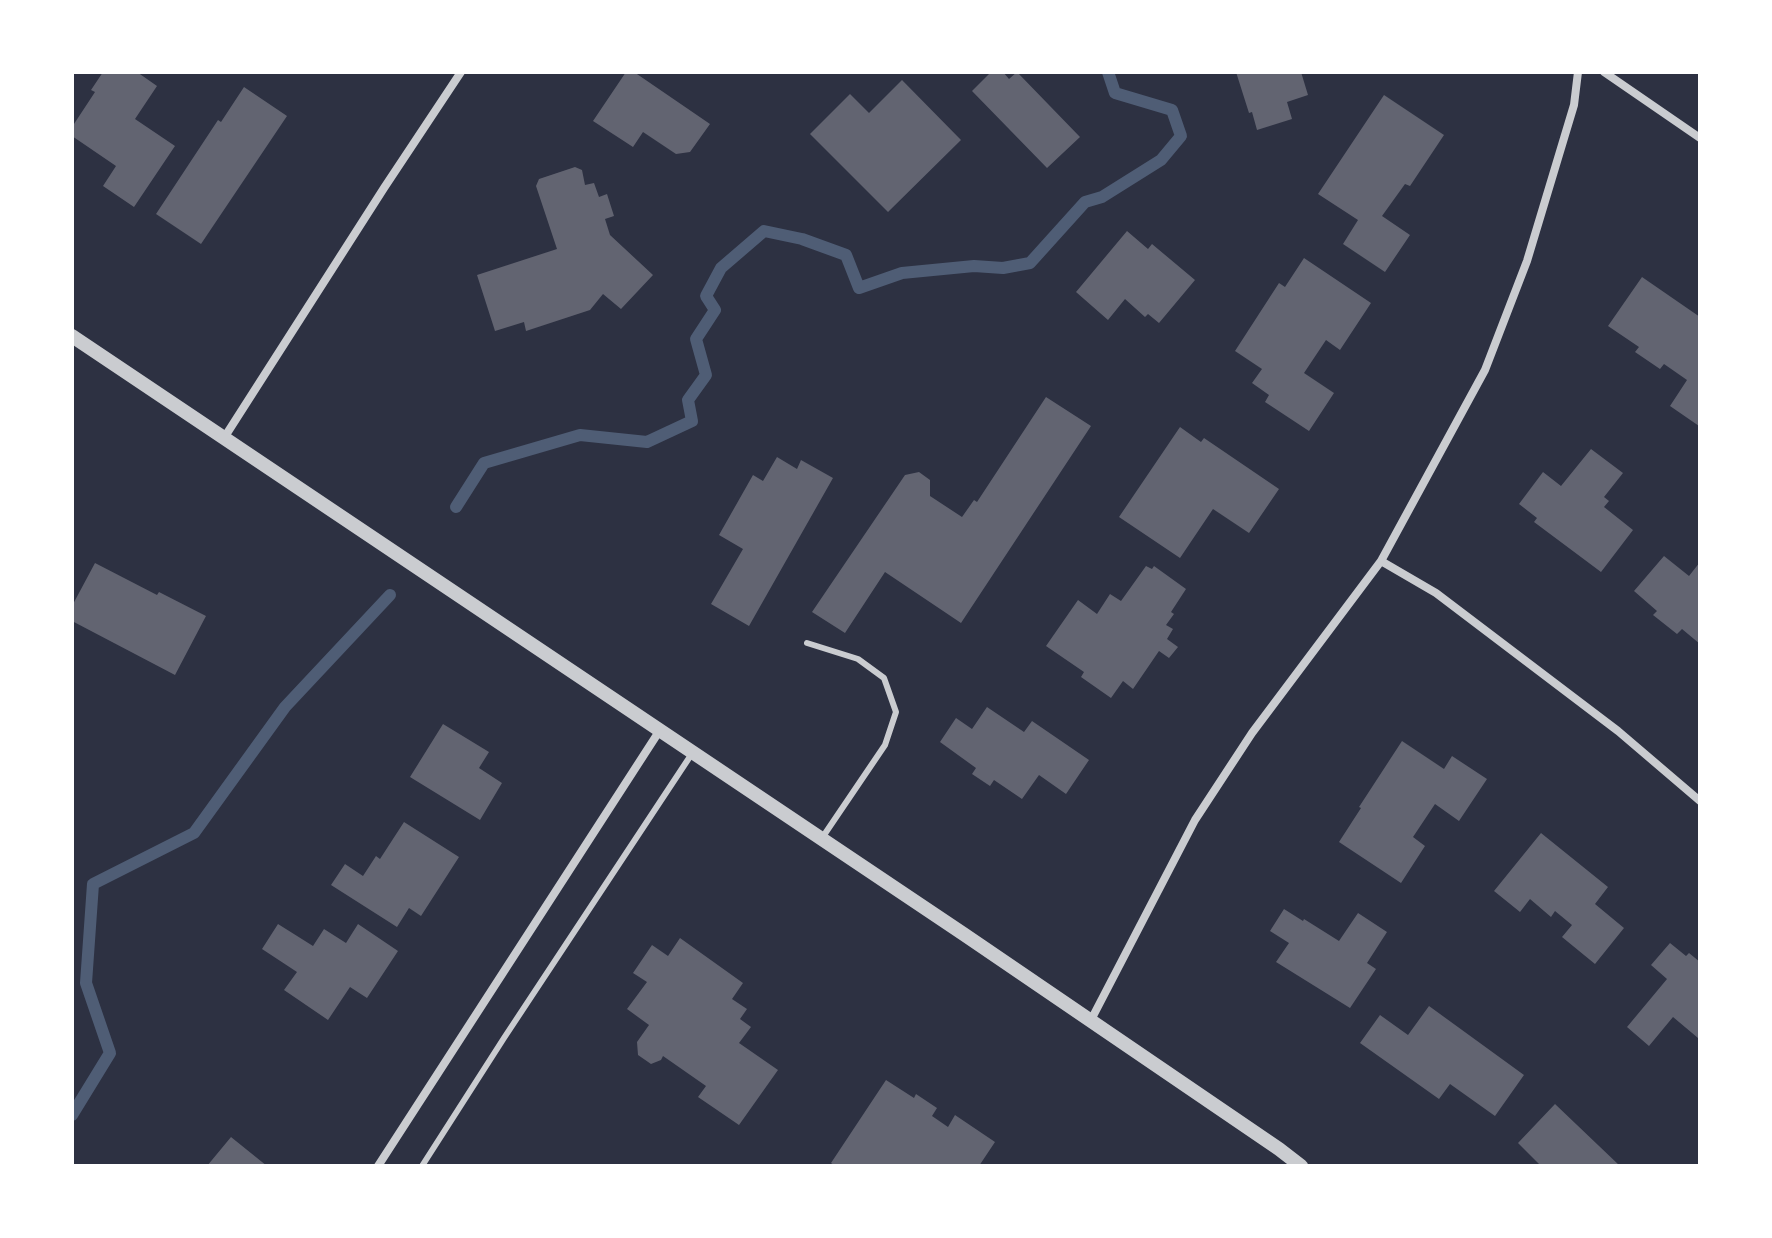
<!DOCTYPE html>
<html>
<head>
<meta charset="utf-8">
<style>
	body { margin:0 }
	#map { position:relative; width:1772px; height:1238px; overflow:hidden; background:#2d3142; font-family:"Alegreya Sans",sans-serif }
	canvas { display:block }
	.frame { position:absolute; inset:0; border:74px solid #fff; pointer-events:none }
</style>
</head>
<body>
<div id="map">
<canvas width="1772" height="1238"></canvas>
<div class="frame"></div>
</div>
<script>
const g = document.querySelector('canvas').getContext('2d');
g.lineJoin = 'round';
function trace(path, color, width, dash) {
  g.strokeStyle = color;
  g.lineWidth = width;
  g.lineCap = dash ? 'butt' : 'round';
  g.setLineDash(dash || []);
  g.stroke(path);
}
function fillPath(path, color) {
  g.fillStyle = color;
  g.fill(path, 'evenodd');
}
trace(new Path2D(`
	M 456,507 L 484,463 L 580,435 L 647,442 L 692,421 L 688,400 L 706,375 L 696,339 L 715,310 L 706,296 L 721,268 L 764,231 L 802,239 L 846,255 L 859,288 L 902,273 L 974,266 L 1003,268 L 1030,263 L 1085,202 L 1102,197 L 1161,160 L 1181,136 L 1172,110 L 1115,93 L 1108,72
	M 72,1115 L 110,1053 L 86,983 L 93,884 L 194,833 L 285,707 L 390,595`), '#4f5d75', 12);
fillPath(new Path2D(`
	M 103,72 L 137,72 L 157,86 L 135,119 L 175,146 L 134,207 L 103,186 L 116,166 L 72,136 L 72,127 L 95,92 L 91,90 Z
	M 626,72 L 634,72 L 710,124 L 690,152 L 676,154 L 643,132 L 633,147 L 593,121 Z
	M 991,72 L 1003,72 L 1009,79 L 1017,72 L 1080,137 L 1047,168 L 972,91 Z
	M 1236,72 L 1301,72 L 1308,95 L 1287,102 L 1292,119 L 1257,130 L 1252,112 L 1249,113 Z
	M 902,80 L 961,140 L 888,212 L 810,134 L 850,94 L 869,113 Z
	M 244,87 L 287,116 L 201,244 L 156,214 L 218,120 L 221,122 Z
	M 1384,95 L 1444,135 L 1410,186 L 1405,184 L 1382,216 L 1410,235 L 1385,272 L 1343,244 L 1358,220 L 1318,194 Z
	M 575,167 L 582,170 L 585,185 L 594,183 L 599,197 L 607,194 L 614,216 L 605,219 L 610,235 L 653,275 L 621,309 L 603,294 L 590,310 L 526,331 L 524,322 L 495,331 L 477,275 L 557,249 L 536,186 L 539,179 Z
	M 1127,231 L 1148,249 L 1152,244 L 1195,280 L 1159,323 L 1148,314 L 1145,317 L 1125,299 L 1108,320 L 1076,292 Z
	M 1304,258 L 1371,303 L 1340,350 L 1326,340 L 1304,373 L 1334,393 L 1309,431 L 1265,402 L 1269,395 L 1252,383 L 1262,369 L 1235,351 L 1279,283 L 1285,287 Z
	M 1642,277 L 1700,317 L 1699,426 L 1670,406 L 1687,380 L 1664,364 L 1660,369 L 1635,352 L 1639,347 L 1608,326 Z
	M 1046,397 L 1091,426 L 961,623 L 885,572 L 845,633 L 812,612 L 905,475 L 919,472 L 930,480 L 930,496 L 962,517 L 974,500 L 977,502 Z
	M 1180,427 L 1201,442 L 1204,438 L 1279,489 L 1249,533 L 1213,509 L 1180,558 L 1119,517 Z
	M 1591,449 L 1623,473 L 1604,497 L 1609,501 L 1604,507 L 1633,530 L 1601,572 L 1534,522 L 1537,518 L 1519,504 L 1543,472 L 1561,486 Z
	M 777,457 L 797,469 L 801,460 L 833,478 L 749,626 L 711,604 L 743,549 L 719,535 L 753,475 L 763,481 Z
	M 1664,556 L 1689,576 L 1700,562 L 1700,644 L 1682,629 L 1677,634 L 1653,615 L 1657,611 L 1634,591 Z
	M 95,563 L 157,595 L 159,592 L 206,616 L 175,675 L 72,621 L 72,606 Z
	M 1146,566 L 1152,569 L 1154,566 L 1186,589 L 1171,612 L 1174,614 L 1166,625 L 1173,629 L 1167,639 L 1178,647 L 1169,658 L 1159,651 L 1133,689 L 1123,681 L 1111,698 L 1081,677 L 1084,672 L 1046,646 L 1078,600 L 1097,614 L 1110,594 L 1121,601 Z
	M 987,707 L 1024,732 L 1032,721 L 1089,760 L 1066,794 L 1039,775 L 1022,799 L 994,780 L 990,786 L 972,774 L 976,768 L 940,742 L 956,718 L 972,729 Z
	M 443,724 L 489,752 L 479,768 L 502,783 L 480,820 L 410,777 Z
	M 1402,741 L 1444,769 L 1452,756 L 1487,779 L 1459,821 L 1435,804 L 1413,837 L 1425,846 L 1401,883 L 1339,842 L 1361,808 L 1359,807 Z
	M 404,822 L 459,857 L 421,916 L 409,908 L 397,927 L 331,885 L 345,864 L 363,876 L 376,856 L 380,859 Z
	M 1541,833 L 1608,887 L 1595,904 L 1624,928 L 1595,964 L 1562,937 L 1572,925 L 1555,911 L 1551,917 L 1530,899 L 1520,912 L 1494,891 Z
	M 1284,909 L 1303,921 L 1304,919 L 1339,941 L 1358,913 L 1387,932 L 1367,963 L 1376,969 L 1350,1008 L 1276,962 L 1289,943 L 1270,931 Z
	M 278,924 L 313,946 L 324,929 L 346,943 L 358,924 L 398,951 L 367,998 L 350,987 L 328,1020 L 284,990 L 297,972 L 262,949 Z
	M 680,938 L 743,983 L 732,999 L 747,1009 L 740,1019 L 751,1027 L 739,1043 L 778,1070 L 739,1125 L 698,1097 L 706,1086 L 663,1056 L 661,1060 L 651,1064 L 638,1055 L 637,1042 L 649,1025 L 627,1009 L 647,982 L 633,973 L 652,945 L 668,956 Z
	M 1670,943 L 1686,956 L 1689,953 L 1700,962 L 1700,1035 L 1698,1038 L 1673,1017 L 1649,1046 L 1627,1027 L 1667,979 L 1651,965 Z
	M 1429,1006 L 1524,1075 L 1495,1116 L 1450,1084 L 1439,1099 L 1360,1043 L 1380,1015 L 1408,1035 Z
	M 886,1080 L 914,1098 L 916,1094 L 937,1108 L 932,1116 L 948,1127 L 955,1115 L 995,1142 L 979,1166 L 835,1166 L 831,1163 Z
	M 1555,1104 L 1620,1166 L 1541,1166 L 1518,1143 Z
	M 231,1137 L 267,1166 L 207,1166 Z`), '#626471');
trace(new Path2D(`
	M 807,643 L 858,659 L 884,678 L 896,712 L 885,745 L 822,838
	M 422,1166 L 504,1038 L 693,752`), '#caccd0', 6);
trace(new Path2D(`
	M 1604,72 L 1700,138
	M 224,438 L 384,188 L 461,72
	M 1381,561 L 1436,593 L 1618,731 L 1700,801
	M 1091,1020 L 1195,820 L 1252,733 L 1381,561 L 1485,370 L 1527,261 L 1574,105 L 1578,72
	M 378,1166 L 660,730`), '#caccd0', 8);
trace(new Path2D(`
	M 72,336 L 965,935 L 1279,1149 L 1301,1166`), '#caccd0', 14);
</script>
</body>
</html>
